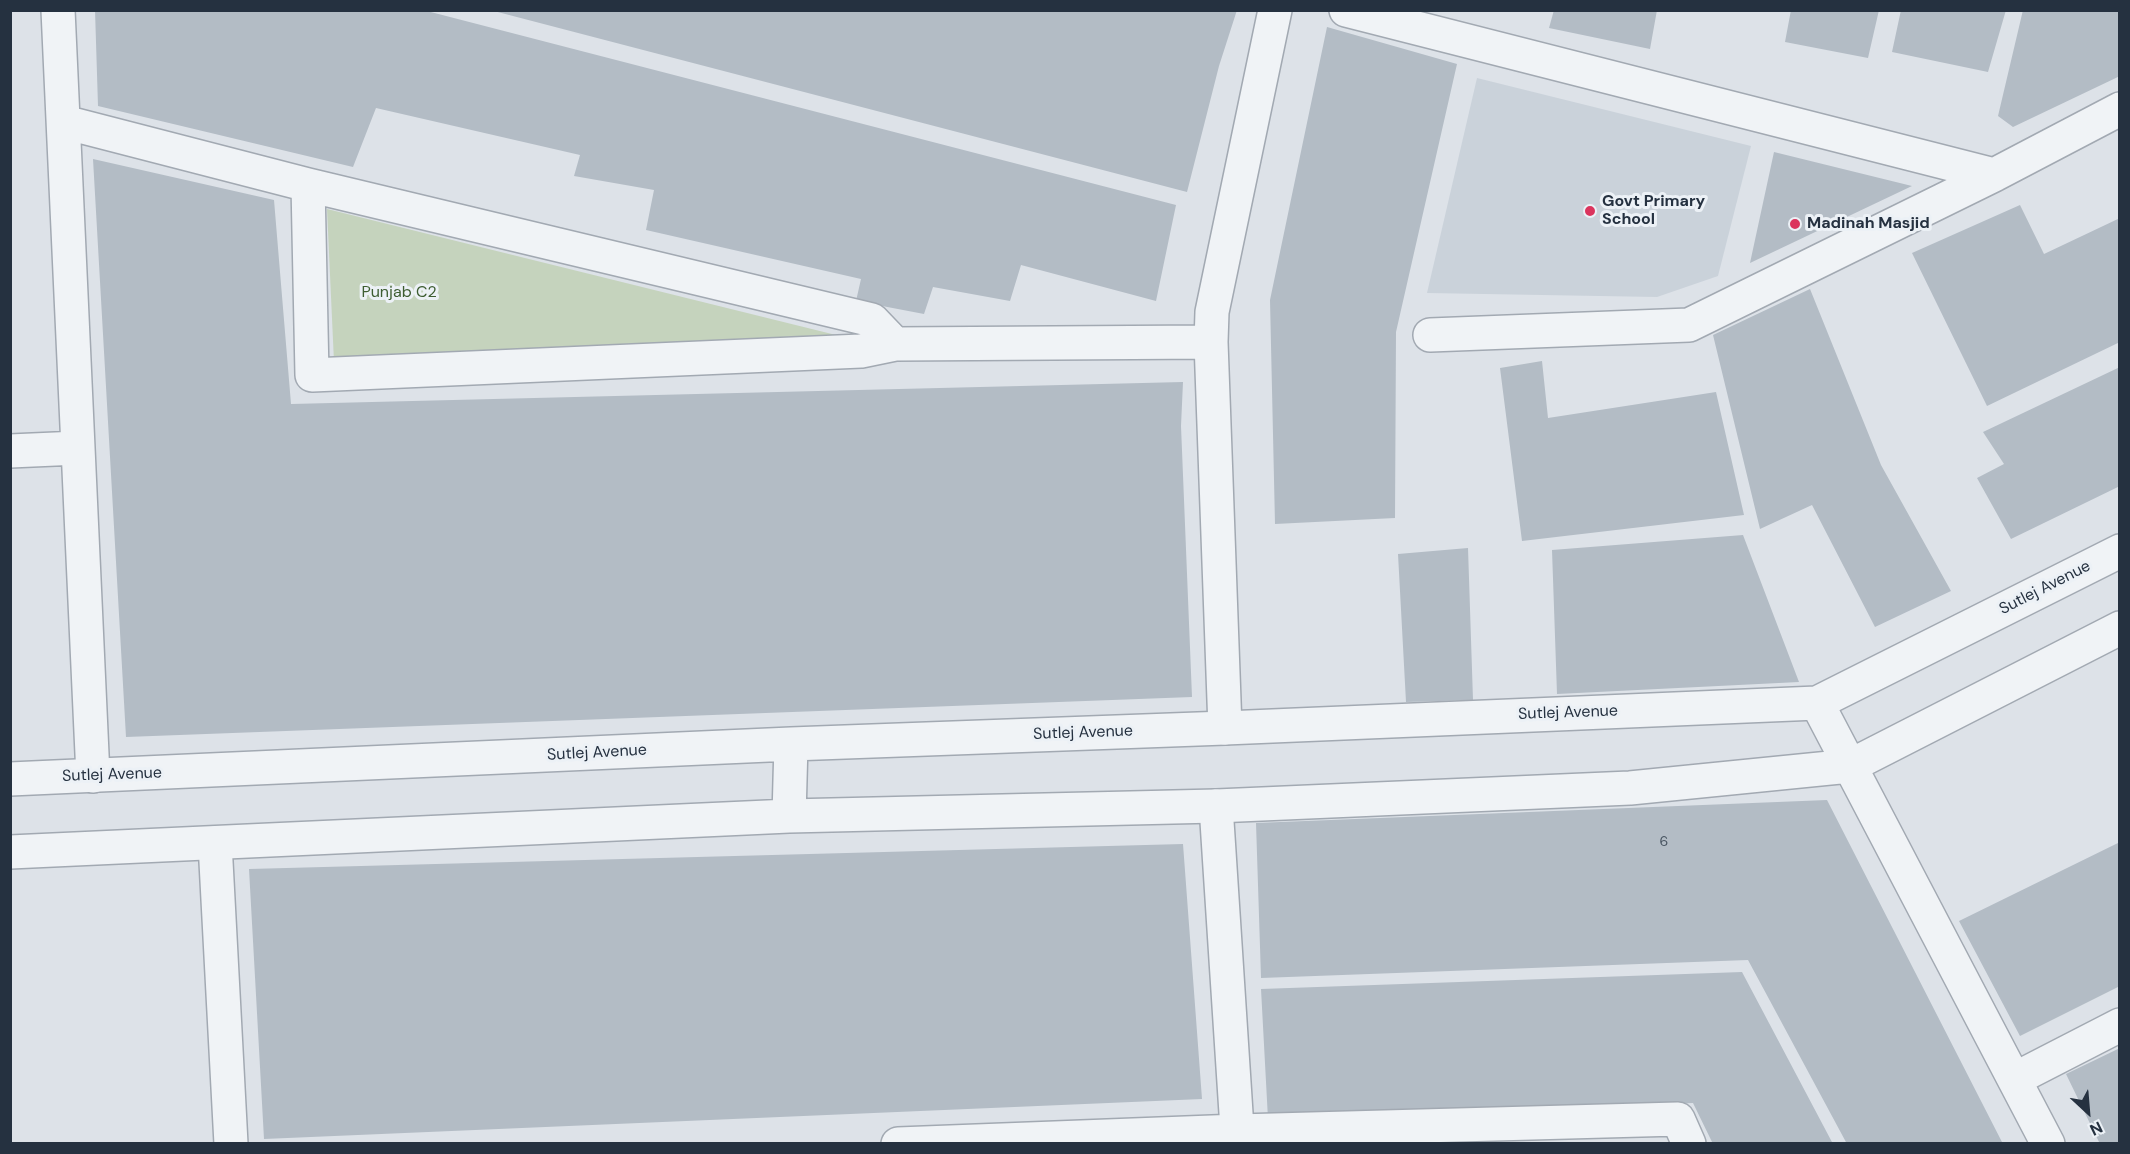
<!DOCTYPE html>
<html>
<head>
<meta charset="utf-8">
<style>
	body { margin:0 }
	#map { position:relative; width:2130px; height:1154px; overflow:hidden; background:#dde2e8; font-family:"DM Sans",sans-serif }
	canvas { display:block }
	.frame { position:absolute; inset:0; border:12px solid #253140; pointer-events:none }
	.north { position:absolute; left:2058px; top:1082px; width:60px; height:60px; -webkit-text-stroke:4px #ecf1f6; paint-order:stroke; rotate:154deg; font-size:16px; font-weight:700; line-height:24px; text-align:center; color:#253140 }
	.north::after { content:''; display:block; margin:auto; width:21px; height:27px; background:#253140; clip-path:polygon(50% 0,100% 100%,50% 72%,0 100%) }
</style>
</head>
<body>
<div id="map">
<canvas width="2130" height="1154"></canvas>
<div class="frame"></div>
<div class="north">N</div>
</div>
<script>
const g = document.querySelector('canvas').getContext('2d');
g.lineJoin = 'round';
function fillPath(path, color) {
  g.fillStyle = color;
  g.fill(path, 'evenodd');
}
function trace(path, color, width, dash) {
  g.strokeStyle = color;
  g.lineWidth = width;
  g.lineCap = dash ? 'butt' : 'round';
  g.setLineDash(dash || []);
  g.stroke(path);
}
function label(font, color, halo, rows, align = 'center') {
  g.font = font + ' "DM Sans",sans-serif';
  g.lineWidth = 6;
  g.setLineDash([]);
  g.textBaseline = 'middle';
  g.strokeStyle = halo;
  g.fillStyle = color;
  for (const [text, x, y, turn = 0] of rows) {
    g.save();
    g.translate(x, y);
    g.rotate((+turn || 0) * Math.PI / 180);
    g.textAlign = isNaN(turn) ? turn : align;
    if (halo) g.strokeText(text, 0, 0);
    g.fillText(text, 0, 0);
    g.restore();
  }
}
fillPath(new Path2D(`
	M 1477,78 L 1751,146 L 1718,276 L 1657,297 L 1427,293 Z`), '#cad2da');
fillPath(new Path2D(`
	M 327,209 L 840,336 L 334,362 Z`), '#c5d3bd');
fillPath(new Path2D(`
	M 95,10 L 423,10 L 1176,205 L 1156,301 L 1021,265 L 1010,301 L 933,287 L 924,314 L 856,301 L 861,279 L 646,230 L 654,190 L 574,176 L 580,155 L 376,108 L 353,167 L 98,106 Z
	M 490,10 L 1237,10 L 1219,66 L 1187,192 Z
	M 1554,10 L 1657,10 L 1650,49 L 1549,28 Z
	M 1791,10 L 1879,10 L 1868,58 L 1785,42 Z
	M 1901,10 L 2006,10 L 1988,72 L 1892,52 Z
	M 2023,10 L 2120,10 L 2120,76 L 2013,127 L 1998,116 Z
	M 1327,27 L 1457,64 L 1396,332 L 1395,518 L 1275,524 L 1270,300 Z
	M 1774,152 L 1912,186 L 1750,263 Z
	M 93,159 L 274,200 L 291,404 L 1183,382 L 1181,426 L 1192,697 L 126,737 Z
	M 2020,205 L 2044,254 L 2120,218 L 2120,342 L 1987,406 L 1912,253 Z
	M 1810,289 L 1881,465 L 1951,591 L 1875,627 L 1812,505 L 1760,529 L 1713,335 Z
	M 1542,361 L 1548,418 L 1716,392 L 1744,515 L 1522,541 L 1500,368 Z
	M 2120,367 L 2120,486 L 2011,539 L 1977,478 L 2004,464 L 1983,432 Z
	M 1743,535 L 1799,682 L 1557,694 L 1552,550 Z
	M 1468,548 L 1473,700 L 1406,702 L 1398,554 Z
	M 1827,800 L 2003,1144 L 1847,1144 L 1748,960 L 1261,978 L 1256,823 Z
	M 2120,842 L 2120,986 L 2020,1036 L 1959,921 Z
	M 1183,844 L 1202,1099 L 264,1139 L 249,869 Z
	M 1742,972 L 1833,1144 L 1713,1144 L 1693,1103 L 1268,1119 L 1261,989 Z
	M 2120,1048 L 2120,1144 L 2100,1144 L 2066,1074 Z`), '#b3bcc5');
const minor = new Path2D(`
	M 58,10 L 93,776
	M 1346,10 L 1994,175
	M 64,122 L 308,185 L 872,320 L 895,344 L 1211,342
	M 308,185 L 312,375 L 861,351 L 895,344
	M 1430,335 L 1689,325 L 1994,175 L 2120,109
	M 10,451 L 78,448
	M 1225,728 L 1211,342 L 1212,312 L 1275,10
	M 1216,806 L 1238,1144
	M 215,843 L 231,1144
	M 2015,1079 L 2120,1025
	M 898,1144 L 1238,1131 L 1678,1119 L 1689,1144`);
const tertiary = new Path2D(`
	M 1817,703 L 2048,1144
	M 10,779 L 791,744 L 1225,728 L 1817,703 L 2120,551
	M 789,816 L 791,744
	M 10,852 L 789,816 L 1216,806 L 1630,788 L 1850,766 L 2120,628`);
trace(minor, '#a2a9b2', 36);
trace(tertiary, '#a2a9b2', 36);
trace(minor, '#f0f3f6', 33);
trace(tertiary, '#f0f3f6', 33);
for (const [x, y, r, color] of [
	[1590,211,6,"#db345d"],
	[1795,224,6,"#db345d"]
]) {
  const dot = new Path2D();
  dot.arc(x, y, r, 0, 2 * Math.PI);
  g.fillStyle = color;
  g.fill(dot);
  trace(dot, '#ecf1f6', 2);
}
label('14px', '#485461', null, [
	["6",1664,842]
]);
label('bold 16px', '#253140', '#ecf1f6', [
	["Govt Primary",1602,202],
	["School",1602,220],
	["Madinah Masjid",1807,224]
], 'left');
label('16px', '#3d5d31', '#ecf1f6', [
	["Punjab C2",399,293]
]);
label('16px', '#253140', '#ecf1f6', [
	["Sutlej Avenue",2045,588,-27],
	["Sutlej Avenue",1568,713,-2],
	["Sutlej Avenue",1083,733,-2],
	["Sutlej Avenue",597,753,-3],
	["Sutlej Avenue",112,775,-2]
]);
</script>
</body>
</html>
